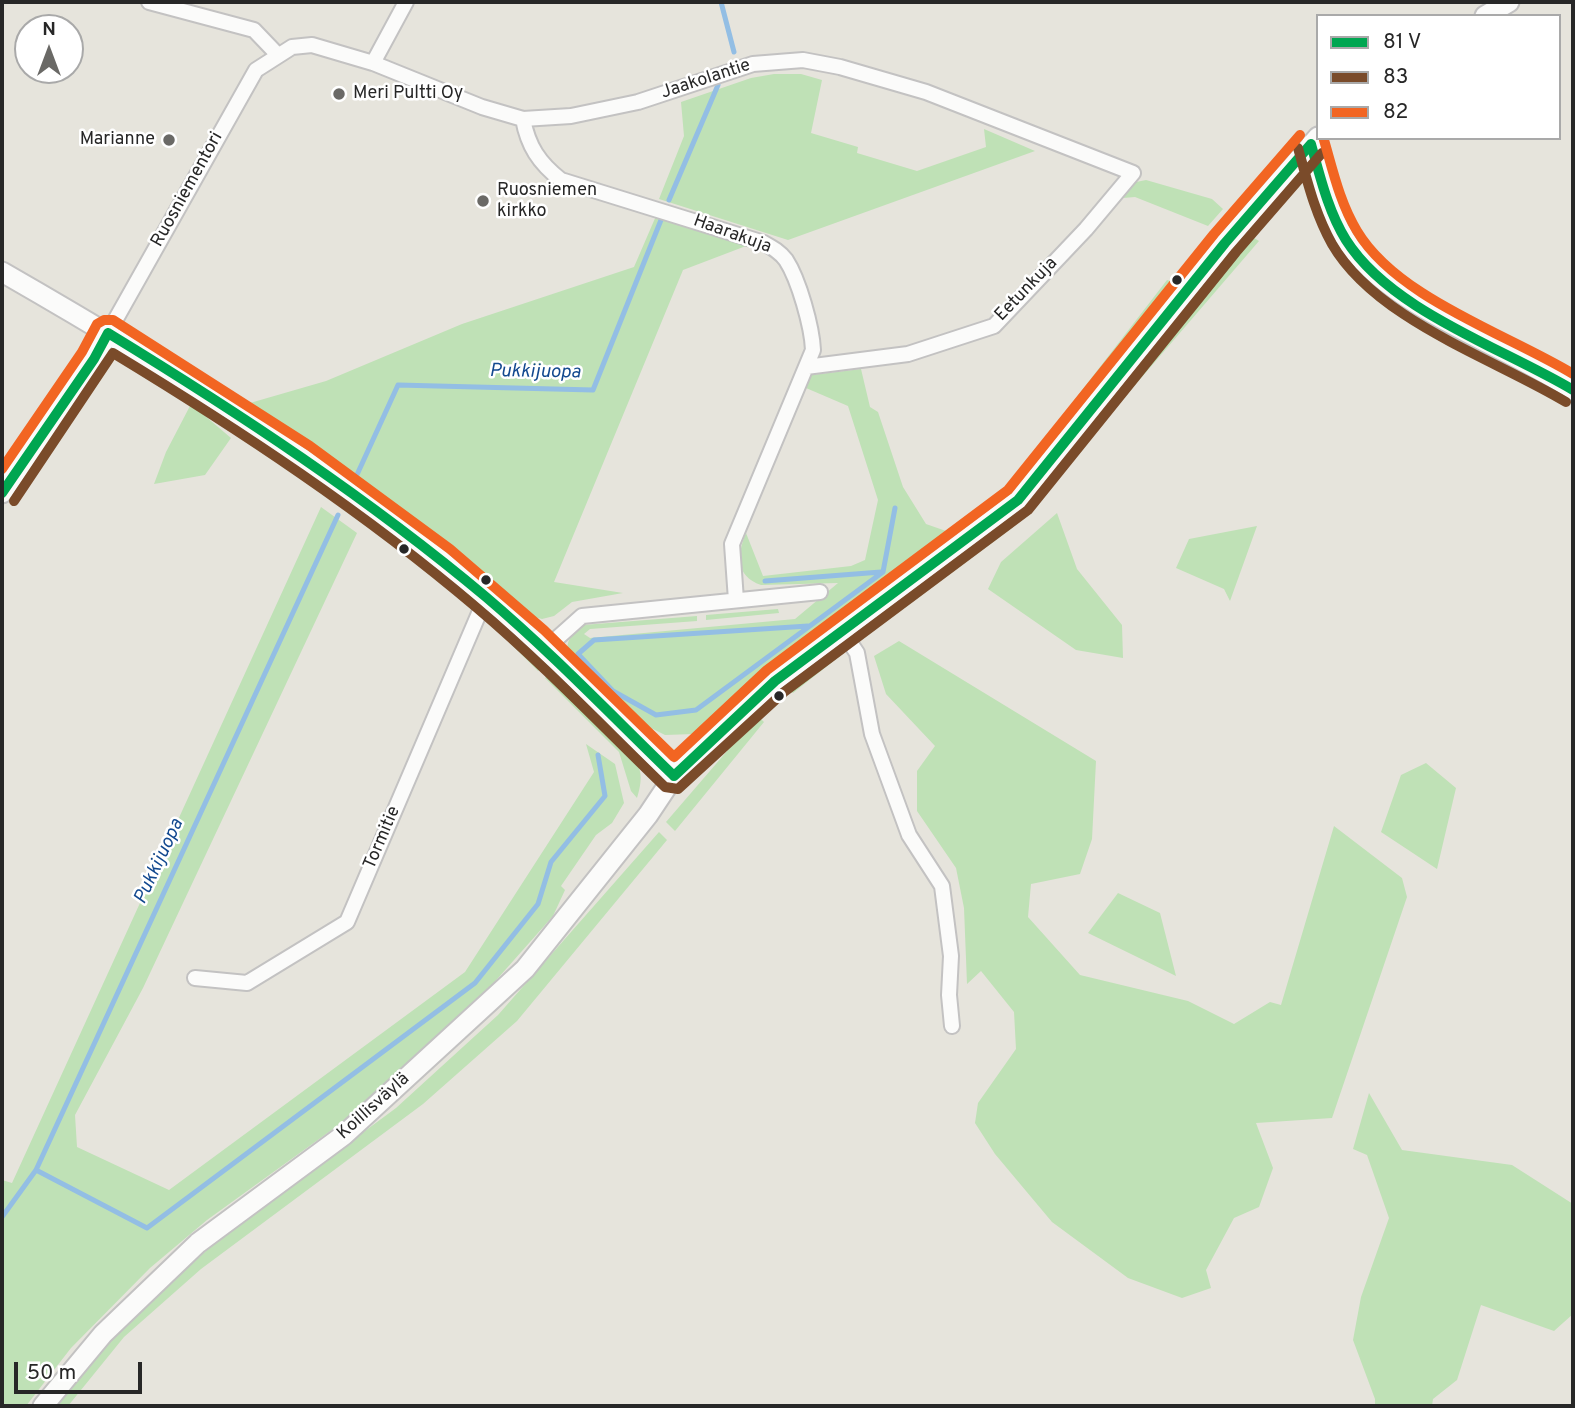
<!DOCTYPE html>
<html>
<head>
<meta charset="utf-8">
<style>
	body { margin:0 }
	#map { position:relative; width:1575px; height:1408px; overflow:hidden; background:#e6e4dc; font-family:Overpass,sans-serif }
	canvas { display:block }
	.frame { position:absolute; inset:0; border:4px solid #272727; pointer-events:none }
	.legend { position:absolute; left:1316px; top:14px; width:245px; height:126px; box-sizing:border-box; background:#fff; border:2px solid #a9a9a9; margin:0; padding:9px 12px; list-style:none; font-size:21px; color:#272727 }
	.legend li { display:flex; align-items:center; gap:14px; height:35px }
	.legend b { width:35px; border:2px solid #a9a9a9 }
	.north { position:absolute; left:14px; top:14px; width:70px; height:70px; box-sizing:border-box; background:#fff; border:2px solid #a9a9a9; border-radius:50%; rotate:0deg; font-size:19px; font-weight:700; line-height:28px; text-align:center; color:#272727 }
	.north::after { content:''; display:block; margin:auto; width:24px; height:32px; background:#6a6966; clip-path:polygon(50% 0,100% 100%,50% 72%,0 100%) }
	.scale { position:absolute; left:14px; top:1362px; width:128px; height:32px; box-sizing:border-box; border:4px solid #272727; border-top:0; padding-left:9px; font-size:21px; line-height:24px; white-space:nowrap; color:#272727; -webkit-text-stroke:5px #fff; paint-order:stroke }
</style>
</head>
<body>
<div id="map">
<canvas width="1575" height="1408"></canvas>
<div class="frame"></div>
<ul class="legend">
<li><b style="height:9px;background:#00a651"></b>81 V</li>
<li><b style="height:9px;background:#7a4b2a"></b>83</li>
<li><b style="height:9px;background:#f26522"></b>82</li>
</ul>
<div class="north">N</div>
<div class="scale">50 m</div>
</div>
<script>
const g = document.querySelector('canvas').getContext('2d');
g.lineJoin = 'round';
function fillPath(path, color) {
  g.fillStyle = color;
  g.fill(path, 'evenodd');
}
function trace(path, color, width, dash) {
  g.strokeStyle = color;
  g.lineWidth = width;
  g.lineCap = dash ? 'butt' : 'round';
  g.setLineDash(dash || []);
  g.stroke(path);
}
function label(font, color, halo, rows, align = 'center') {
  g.font = font + ' Overpass,sans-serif';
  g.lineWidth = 5;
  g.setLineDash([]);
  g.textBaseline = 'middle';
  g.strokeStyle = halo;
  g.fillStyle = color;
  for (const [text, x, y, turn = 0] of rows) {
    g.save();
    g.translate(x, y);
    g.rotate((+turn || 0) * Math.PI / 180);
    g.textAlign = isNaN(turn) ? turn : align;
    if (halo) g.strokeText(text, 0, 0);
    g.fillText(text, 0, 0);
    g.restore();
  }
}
fillPath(new Path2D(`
	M 774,74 L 801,74 L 822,80 L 811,133 L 858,147 L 857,153 L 917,171 L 986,147 L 984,129 L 1035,151 L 788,240 L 659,199 L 684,136 L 681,102 L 751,78 Z
	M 1146,180 L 1212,199 L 1223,209 L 1208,226 L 1135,197 L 1123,198 L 1136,182 Z
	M 656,216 L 746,246 L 683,270 L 554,582 L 623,593 L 572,602 L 554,616 L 542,619 L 526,615 L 485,574 L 374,488 L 250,403 L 326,381 L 462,324 L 634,267 Z
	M 1249,235 L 1259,241 L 1012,528 L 858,642 L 861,627 L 955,566 L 1002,531 L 1072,454 L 1196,291 Z
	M 1167,280 L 1171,281 L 1160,300 L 1044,453 L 994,508 L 919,563 L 831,620 L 694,734 L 665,735 L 647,726 L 569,661 C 565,643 568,636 583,625 L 697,616 L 697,621 L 590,629 L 584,634 L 590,638 L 795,619 L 838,583 L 761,585 C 735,576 737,554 746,533 L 763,576 L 851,566 L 865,560 L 878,500 L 848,406 L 806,388 L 811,375 L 861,369 L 870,407 L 878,412 L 903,487 L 926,524 L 946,531 L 1005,490 Z
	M 191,404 L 231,438 L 205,475 L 154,484 L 166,452 Z
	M 321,507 L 357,533 L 143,988 L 75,1115 L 77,1147 L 169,1190 L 465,972 L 594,772 L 586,744 L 615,764 L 624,803 L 612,823 L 596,835 L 561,886 L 565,890 L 553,916 L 475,1004 L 351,1116 L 207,1220 L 150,1268 L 71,1348 L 26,1406 L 2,1406 L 2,1212 L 4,1208 L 2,1207 L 2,1180 L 12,1183 Z
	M 1057,513 L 1077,569 L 1122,625 L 1123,658 L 1076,650 L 988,589 L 1001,562 Z
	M 1257,526 L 1230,601 L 1224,589 L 1176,568 L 1189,539 Z
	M 778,609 L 779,613 L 706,620 L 706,615 Z
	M 492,625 L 502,625 L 545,665 L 538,671 Z
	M 899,641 L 1096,761 L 1092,839 L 1080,874 L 1031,884 L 1028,917 L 1080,975 L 1188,1001 L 1234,1024 L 1270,1002 L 1281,1005 L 1334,826 L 1402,878 L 1407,897 L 1332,1118 L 1256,1123 L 1273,1168 L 1259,1207 L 1234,1218 L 1206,1270 L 1211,1288 L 1182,1298 L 1128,1278 L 1052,1222 L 995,1154 L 975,1123 L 978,1103 L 1016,1049 L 1014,1012 L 981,971 L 967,984 L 964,908 L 956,868 L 917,811 L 917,771 L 935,746 L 886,694 L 874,656 Z
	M 835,646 L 845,652 L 793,693 L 788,690 L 810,664 Z
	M 551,672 C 575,697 623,736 638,766 C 643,775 640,788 637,798 L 631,791 L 619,752 L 545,678 Z
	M 761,719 L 764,722 L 675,831 L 666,822 L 734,743 Z
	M 1426,763 L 1456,788 L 1437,869 L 1381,832 L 1401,775 Z
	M 659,832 L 667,840 L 517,1021 L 423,1104 L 201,1269 L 124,1337 L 68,1406 L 54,1406 L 112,1336 L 219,1239 L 396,1108 L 498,1015 Z
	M 1118,893 L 1160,913 L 1176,976 L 1088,933 Z
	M 1369,1093 L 1402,1150 L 1512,1165 L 1573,1204 L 1573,1314 L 1554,1331 L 1481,1305 L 1457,1380 L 1433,1399 L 1432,1406 L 1375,1406 L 1375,1399 L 1353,1340 L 1361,1297 L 1389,1218 L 1367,1155 L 1353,1149 Z`), '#bfe1b6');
trace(new Path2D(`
	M 721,2 L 734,52
	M 669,200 L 718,85
	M 355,479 L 398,385 L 593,390 L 661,220
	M 765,581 L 881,572
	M 808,626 L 594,640 L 578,654 L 613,691 L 656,715 L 696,710 L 883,572 L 895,508
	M 36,1170 L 147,1228 L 475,983 L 538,904 L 551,862 L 605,796 L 598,755
	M 2,1217 L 36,1170 L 338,515`), '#93bee4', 5);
const minor = new Path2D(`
	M 149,2 L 254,30 L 277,54
	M 373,63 L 406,2
	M 523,119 C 528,146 539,163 561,180 L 764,243 C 773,248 780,252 786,260 C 799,280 812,327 813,350 L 732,544 L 736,600
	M 108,333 L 256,70 L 292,47 L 312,45 L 373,63 L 482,107 L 523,119 L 571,116 L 638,102 L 753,64 L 803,60 L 840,67 L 926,92 L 1133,173 L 1086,229 L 994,326 L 908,354 L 806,367
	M 841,629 L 857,653 L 872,734 L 909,835 L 942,886 L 951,956 L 949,995 L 952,1026
	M 544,650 L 582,616 L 820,592
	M 195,978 L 247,983 L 347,922 L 486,597`);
const tertiary = new Path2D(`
	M 1485,16 L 1509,2
	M 1311,144 C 1321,178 1330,220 1352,249 C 1400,311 1506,346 1573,390
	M 2,272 C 171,369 336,471 486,597 C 552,652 612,716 674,776
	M 2,493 L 94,359 L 108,333
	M 43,1406 L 103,1334 L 198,1243 L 344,1135 L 525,969 L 648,815 L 674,776 L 775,681 L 1018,500 L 1225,243 L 1318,137`);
trace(minor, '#c3c2c2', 18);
trace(tertiary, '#c3c2c2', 23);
trace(minor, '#fbfbfa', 14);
trace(tertiary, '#fbfbfa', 19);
trace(new Path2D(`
	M 1311,144 C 1320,176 1328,211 1346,240 C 1391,311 1503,348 1573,390
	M 108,333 C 239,413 368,498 486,597 C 552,653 612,716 674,776
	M 2,493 L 94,359 L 108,333
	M 674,776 L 775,681 L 1018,500 L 1225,243 L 1311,144`), '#00a651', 10);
trace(new Path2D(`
	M 1298,148 C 1307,180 1315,214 1332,244 C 1376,320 1493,358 1566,402
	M 14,501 L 113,353 C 240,430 364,512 477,608 C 543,664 603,727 665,787 L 678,789 L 784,692 L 1028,510 L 1236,252 L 1322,153`), '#7a4b2a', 10);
trace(new Path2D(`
	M 1324,140 C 1333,171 1340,203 1357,231 C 1397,298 1507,334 1573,374
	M 2,469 L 82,352 L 97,324 L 104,320 L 113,320 L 310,446 L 450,549 L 544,630 L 674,757 L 767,670 L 1008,490 L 1214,234 L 1300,135`), '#f26522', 10);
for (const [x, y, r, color] of [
	[339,94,7,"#6a6966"],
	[169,140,7,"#6a6966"],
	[483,201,7,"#6a6966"],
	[1177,280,6,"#272727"],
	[404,549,6,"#272727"],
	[486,580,6,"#272727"],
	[779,696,6,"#272727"]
]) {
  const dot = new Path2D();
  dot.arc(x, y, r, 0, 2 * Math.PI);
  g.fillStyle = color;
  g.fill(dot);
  trace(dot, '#fff', 2.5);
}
label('18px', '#272727', '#fff', [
	["Jaakolantie",706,80,-18],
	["Ruosniementori",188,190,-61],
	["Haarakuja",732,235,20],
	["Eetunkuja",1027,290,-46],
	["Tormitie",383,838,-67],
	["Koillisväylä",374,1107,-42]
]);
label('18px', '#272727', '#fff', [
	["Meri Pultti Oy",353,94],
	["Marianne",155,140,"right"],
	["Ruosniemen",497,191],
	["kirkko",497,212]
], 'left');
label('italic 19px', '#13498f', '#fff', [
	["Pukkijuopa",535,373,1],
	["Pukkijuopa",160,862,-65]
]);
</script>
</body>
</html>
